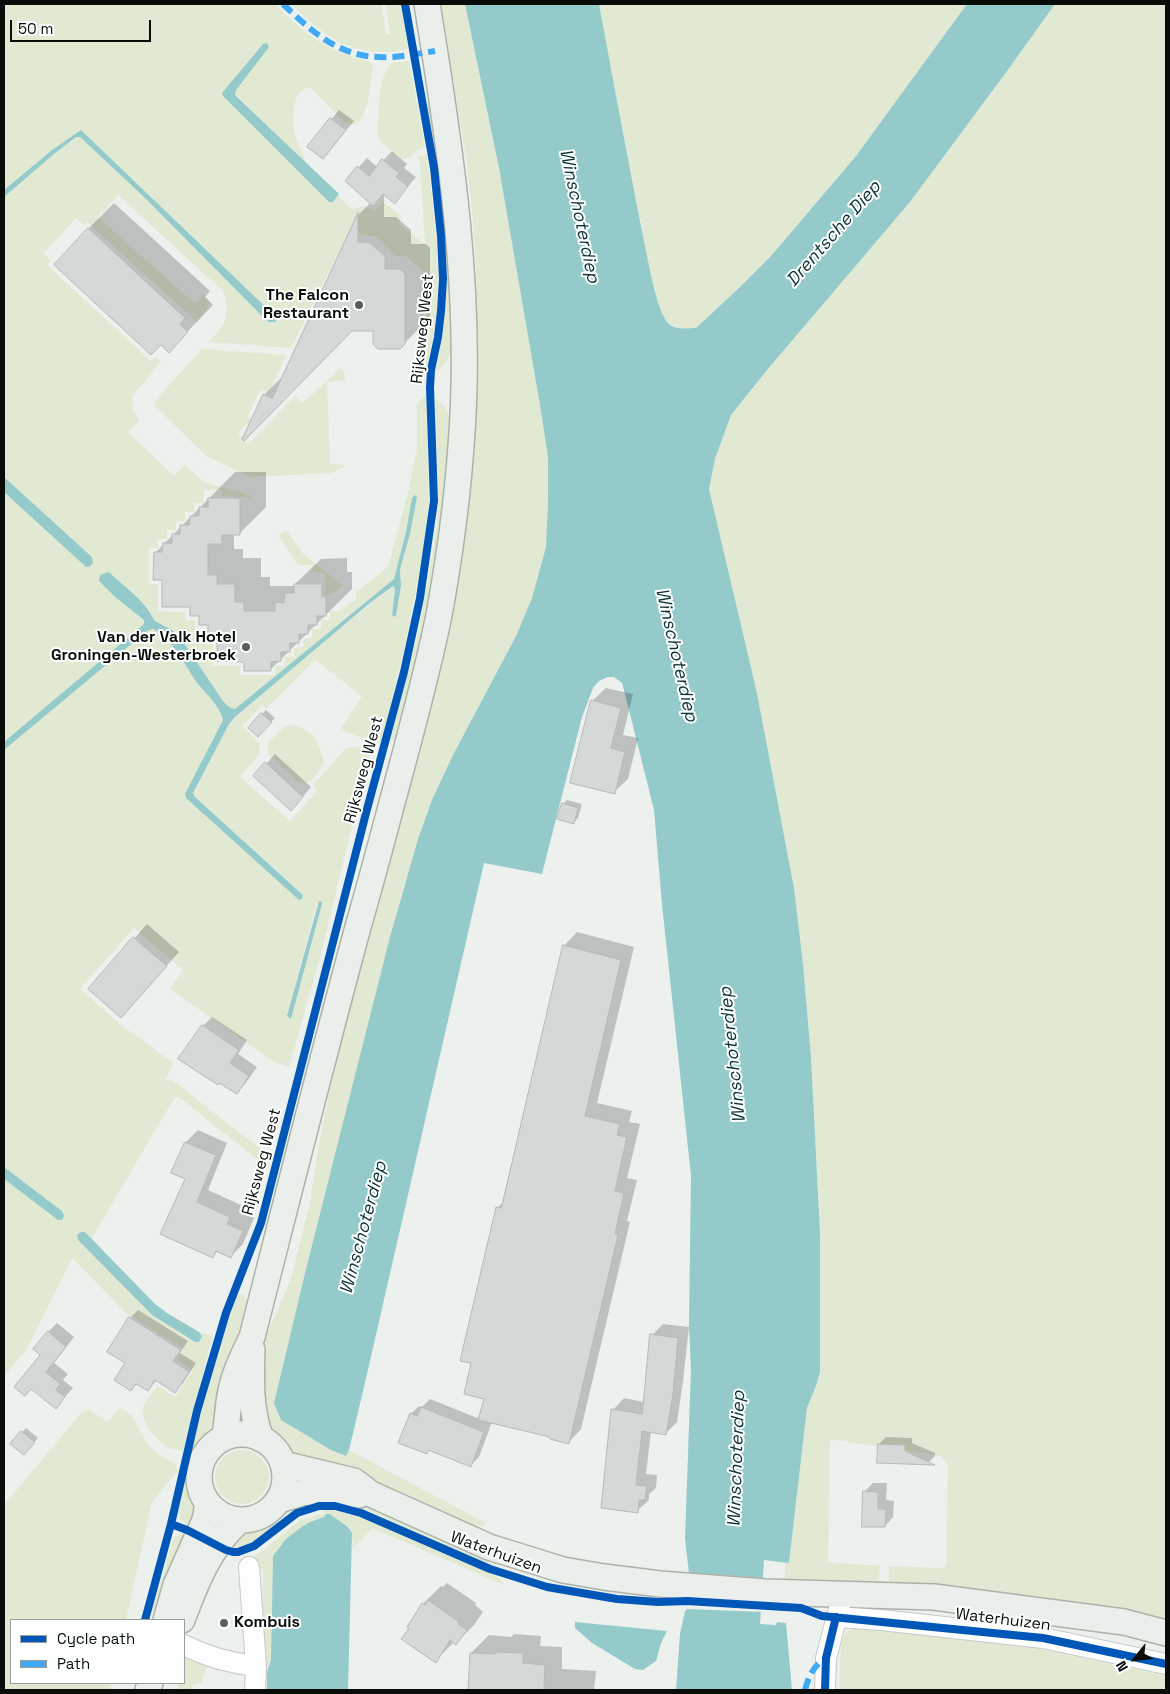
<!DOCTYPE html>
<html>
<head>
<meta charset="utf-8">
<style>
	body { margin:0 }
	#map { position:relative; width:1170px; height:1694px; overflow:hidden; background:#ecf1ee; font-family:"Space Grotesk",sans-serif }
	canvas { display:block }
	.frame { position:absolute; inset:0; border:5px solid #090d0a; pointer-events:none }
	.legend { position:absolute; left:10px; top:1619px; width:175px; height:65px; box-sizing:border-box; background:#fdfffe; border:1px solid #9b9e9c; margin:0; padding:6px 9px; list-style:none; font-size:15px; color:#090d0a }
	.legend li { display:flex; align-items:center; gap:10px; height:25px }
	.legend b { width:25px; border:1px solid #9b9e9c }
	.north { position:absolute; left:1110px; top:1634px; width:50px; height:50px; -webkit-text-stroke:4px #fdfffe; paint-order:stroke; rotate:241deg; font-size:14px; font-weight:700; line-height:20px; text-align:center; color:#090d0a }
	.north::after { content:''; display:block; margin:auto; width:18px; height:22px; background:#090d0a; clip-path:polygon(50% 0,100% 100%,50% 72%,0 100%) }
	.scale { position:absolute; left:10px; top:20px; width:141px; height:22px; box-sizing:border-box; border:2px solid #090d0a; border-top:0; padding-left:6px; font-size:15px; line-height:18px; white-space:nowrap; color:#090d0a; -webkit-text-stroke:4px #fdfffe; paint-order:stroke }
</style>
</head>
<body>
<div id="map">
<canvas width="1170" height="1694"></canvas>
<div class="frame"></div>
<ul class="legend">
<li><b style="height:6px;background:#0057b8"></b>Cycle path</li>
<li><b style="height:6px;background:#3fa9f5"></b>Path</li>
</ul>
<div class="north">N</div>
<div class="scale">50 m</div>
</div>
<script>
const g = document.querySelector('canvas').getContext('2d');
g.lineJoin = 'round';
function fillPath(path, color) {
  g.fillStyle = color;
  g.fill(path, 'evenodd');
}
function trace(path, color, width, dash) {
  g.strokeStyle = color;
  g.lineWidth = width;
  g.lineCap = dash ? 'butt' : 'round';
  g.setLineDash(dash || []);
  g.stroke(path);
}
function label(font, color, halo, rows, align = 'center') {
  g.font = font + ' "Space Grotesk",sans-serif';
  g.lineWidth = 4;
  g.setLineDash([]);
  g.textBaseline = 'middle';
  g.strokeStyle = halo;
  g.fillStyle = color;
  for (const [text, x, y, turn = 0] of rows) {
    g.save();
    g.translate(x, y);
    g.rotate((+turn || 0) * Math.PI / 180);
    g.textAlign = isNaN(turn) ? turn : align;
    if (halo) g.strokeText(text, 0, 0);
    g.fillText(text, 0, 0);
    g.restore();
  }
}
fillPath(new Path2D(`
	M 4,4 L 275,4 C 304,34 329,52 370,62 L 373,64 C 371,77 369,122 354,124 C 351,125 348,123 345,123 L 311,88 C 291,86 291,124 296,137 C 298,146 303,154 306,163 L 234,93 L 263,44 L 223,93 L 223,95 L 333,201 L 338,196 L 352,210 C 362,205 366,206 374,211 L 383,202 L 401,216 L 399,224 L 425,244 L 420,163 L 417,157 L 427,154 C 432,204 441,255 437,305 C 436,327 430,348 427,370 L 422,367 L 420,362 L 426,320 L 428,276 L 406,256 L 395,256 L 376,237 L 362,235 L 351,228 L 291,348 L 209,342 C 211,338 216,335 219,330 C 229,319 228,304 223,291 L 118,195 L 98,217 L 195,304 L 204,294 L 209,301 L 210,304 L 197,322 L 87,222 L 83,225 L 76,218 L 44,253 L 50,261 L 47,265 L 151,361 L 156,357 L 161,362 L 132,396 L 134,411 L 139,421 L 128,432 L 174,476 L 185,465 L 205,483 L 244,493 L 253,498 L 222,496 L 222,490 L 204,490 L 203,503 L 194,503 L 194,512 L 185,512 L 185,521 L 176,521 L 176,530 L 167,530 L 167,539 L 158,539 L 158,548 L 149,548 L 149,584 L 158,584 L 158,611 L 185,612 L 185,621 L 195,620 L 195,629 L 204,630 L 204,639 L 213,639 L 213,666 L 240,666 L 240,675 L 275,675 L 276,666 L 285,666 L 285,657 L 294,657 L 294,648 L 303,647 L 303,639 L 312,638 L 312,629 L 321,629 L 321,620 L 330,620 L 330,611 L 340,611 L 357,598 L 355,593 L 388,567 L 408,492 L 417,449 L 417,404 L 423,397 L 426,397 L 429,503 L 425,539 L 419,576 L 404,649 L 382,741 L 376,743 L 340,730 L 362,696 L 315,660 L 266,709 L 262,705 L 242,726 L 260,744 L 259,755 L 240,777 L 290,821 L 317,791 L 313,785 L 346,748 L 358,746 L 370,752 L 321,954 L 289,1067 L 274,1062 L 170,989 L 183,970 L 134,928 L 80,989 L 120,1024 L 173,1063 L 165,1081 L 172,1080 L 272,1158 L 268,1168 L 180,1098 L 175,1097 L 91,1239 L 85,1232 L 78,1240 L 152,1315 L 194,1342 L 202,1336 L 199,1332 L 213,1336 L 183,1450 C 178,1450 172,1450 167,1447 C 157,1441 140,1421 143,1409 C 145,1400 153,1392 158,1386 L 175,1397 L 192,1371 L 177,1360 L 184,1349 L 126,1313 L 72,1258 L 26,1350 L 4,1376 L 4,1179 L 58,1220 L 64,1216 L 62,1211 L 4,1167 L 4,750 L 147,631 L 153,629 C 173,640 183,663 196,681 C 205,693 219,705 223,720 L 185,794 L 186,798 L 299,899 L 302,899 L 303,894 L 195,797 L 193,793 L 229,724 L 235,717 L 330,636 L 393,586 L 395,589 L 392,615 L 395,617 L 396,616 L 401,586 L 400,569 L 410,534 L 417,497 L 394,579 L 235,709 L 229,707 L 223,701 L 180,637 L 172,630 L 155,621 L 146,607 L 138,598 L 111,574 L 104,573 L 100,575 L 100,581 L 115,597 L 144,620 L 144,624 L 4,742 L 4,492 L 86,567 L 92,557 L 4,477 L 4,197 L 54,154 L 76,137 L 80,137 L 145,198 L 261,315 L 277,319 L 275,316 L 81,130 L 52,150 L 4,190 ZM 317,903 L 322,904 L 291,1019 L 287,1016 Z
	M 291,4 L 381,4 L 386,33 L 389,34 L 390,33 L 386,4 L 401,4 L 408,48 C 399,52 391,52 381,52 C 342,51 317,30 291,4 Z
	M 441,4 L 465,4 L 499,168 L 540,405 L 548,457 L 548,501 L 546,547 L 532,598 L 516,636 L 453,755 L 404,886 L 305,1273 L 274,1403 L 281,1420 L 331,1450 L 345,1456 L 349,1450 L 486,1523 L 484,1525 L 477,1528 L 296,1457 L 265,1427 L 261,1364 L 266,1335 L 290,1282 L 310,1202 L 319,1143 L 346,1015 L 453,593 L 463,549 L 469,488 L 476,266 L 472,209 L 466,158 Z
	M 599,4 L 967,4 L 856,156 L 771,256 L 740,287 L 696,328 C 687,328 676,330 670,324 C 655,311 647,254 643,233 C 627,157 613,80 599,4 Z
	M 1055,4 L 1166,4 L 1166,1625 L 893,1587 L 889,1581 L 889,1566 L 942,1568 L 946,1566 L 948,1465 L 941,1456 L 830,1439 L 828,1562 L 880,1566 L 879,1579 L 873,1586 L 785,1580 L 785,1563 L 789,1563 L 807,1408 L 816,1386 L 820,1372 L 820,1233 L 811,1057 L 803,964 L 794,888 L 757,693 L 709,489 L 715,459 L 731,415 L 767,370 L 910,202 L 1010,67 Z
	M 409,61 L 425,147 C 416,149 412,159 402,159 L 382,143 L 377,135 L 380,91 L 383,78 L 390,63 Z
	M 427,103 L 434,109 L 451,238 L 452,350 L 446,363 L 436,373 L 443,333 L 446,259 L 439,179 Z
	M 202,349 L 286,355 L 269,393 L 260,390 L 248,416 L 252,419 L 238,433 L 249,444 L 295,396 L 303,403 L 340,368 L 344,372 L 345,380 L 327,382 L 330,464 L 344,465 L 344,467 L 331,473 L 250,477 L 206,456 L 156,407 L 154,402 Z
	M 435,399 C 455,407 451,440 451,457 L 432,601 L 397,739 L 390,741 L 418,632 L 428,580 L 437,524 L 438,482 Z
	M 284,531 L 287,531 L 304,555 L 343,585 C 337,591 334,594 325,595 L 325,573 L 313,572 L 312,565 L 298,565 L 279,536 Z
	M 286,725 C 311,726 318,739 324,762 L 323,765 C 317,773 310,787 298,782 L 269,755 L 267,744 Z
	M 238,1294 L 244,1295 L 247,1300 L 227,1375 L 218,1426 L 196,1452 L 191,1451 C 205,1399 219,1348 236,1298 Z
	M 120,1408 L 131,1415 L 147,1443 L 156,1453 L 176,1465 L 178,1471 L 152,1502 L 126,1620 L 11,1620 L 11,1683 L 112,1683 L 110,1690 L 4,1690 L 4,1505 L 82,1412 L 89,1409 L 107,1422 Z
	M215 1477a27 27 0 1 1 54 0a27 27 0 1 1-54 0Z
	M 187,1472 L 189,1473 L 191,1486 L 196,1503 L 194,1529 L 181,1520 L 178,1513 Z
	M 321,1499 L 352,1501 L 379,1510 L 488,1557 L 500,1568 C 472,1558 445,1546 419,1534 C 391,1522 358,1500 326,1503 C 315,1503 302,1504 293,1510 C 274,1522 250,1556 225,1546 C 240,1531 250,1533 267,1525 C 274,1521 278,1515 285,1510 C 296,1502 308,1500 321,1499 Z
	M 323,1510 C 355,1509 399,1533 428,1546 C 451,1556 475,1566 498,1577 L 504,1585 L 372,1528 L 353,1549 C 352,1521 348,1530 330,1514 L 310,1522 L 300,1528 L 286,1539 L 273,1556 L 271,1660 L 267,1672 L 267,1690 L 262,1690 L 263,1570 L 252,1568 L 251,1558 L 268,1547 L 268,1546 L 302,1519 L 323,1514 Z
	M 181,1534 L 192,1538 L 161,1593 L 154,1612 L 152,1611 L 174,1537 Z
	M 857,1627 L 999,1640 L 1166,1676 L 1166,1690 L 839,1690 L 841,1644 L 846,1632 Z
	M 190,1654 L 208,1664 L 201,1683 L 193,1685 L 192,1690 L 178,1690 L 179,1683 L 184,1683 L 184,1658 L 188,1659 Z`), '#e2e9d3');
fillPath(new Path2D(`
	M 465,4 L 599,4 C 613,80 627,155 642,231 C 647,251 655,312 670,325 C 677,330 688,328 696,328 L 740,287 L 771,256 L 856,156 L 967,4 L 1055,4 L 1010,67 L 910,202 L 767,370 L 731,415 L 715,459 L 709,489 L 757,693 L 794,888 L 803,964 L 811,1057 L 820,1233 L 820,1372 L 816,1386 L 807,1408 L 789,1563 L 764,1560 L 760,1624 L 776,1625 L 777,1622 L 786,1623 L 792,1690 L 676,1690 L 680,1634 L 685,1611 L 687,1609 L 689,1573 L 685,1539 L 691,1369 L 689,1324 L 691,1176 L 662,904 L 654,810 L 624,690 L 622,683 L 614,677 L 608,677 L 599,681 L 593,688 L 582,717 L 542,874 L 484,863 L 364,1387 L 349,1450 L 346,1456 L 331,1450 L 281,1420 L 274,1403 L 305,1273 L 390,937 L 418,839 L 432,800 L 453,755 L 516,636 L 532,598 L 546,547 L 548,501 L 548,457 L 540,405 L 499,168 Z
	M 267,43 L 269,47 L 236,90 L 235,95 L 339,194 L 333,202 L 329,202 L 223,96 L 222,93 L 263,44 Z
	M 81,130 L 275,316 L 277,319 L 275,322 L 269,322 L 261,315 L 145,198 L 80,137 L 76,137 L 54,154 L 4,197 L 4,190 L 52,150 Z
	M 4,477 L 92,557 L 93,563 L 89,567 L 86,567 L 4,492 Z
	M 415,495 L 417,497 L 410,534 L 400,569 L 401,586 L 396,616 L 395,617 L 392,615 L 395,589 L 393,586 L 370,603 L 235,717 L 229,724 L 193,793 L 195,797 L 303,895 L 302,899 L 299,900 L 186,798 L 185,794 L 223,720 C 219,705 207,695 198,684 C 184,665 175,641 153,629 L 147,631 L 4,750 L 4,742 L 144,624 L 144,620 L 115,597 L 99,581 L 100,575 L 108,572 L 111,574 L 138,598 L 146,607 L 155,621 L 172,630 L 180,637 L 223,701 L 229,707 L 235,709 L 394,579 L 406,532 L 412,498 Z
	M 319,901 L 322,902 L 322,904 L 291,1019 L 287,1016 Z
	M 4,1167 L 62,1211 L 64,1216 L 62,1220 L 58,1220 L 4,1179 Z
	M 81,1232 L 85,1232 L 155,1304 L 167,1313 L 199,1332 L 202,1336 L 199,1342 L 195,1342 L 152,1315 L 78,1240 L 77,1235 Z
	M 326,1514 L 330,1514 C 337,1520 347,1524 352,1533 L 348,1690 L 267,1690 L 267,1672 L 271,1660 L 273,1556 L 286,1539 L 300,1528 L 310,1522 L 324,1517 Z
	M 575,1622 L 667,1631 L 661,1643 L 656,1661 L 643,1670 L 635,1669 L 592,1643 L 575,1628 Z`), '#95cacb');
fillPath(new Path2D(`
	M 689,1573 L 765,1578 L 763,1612 L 687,1609 Z`), '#ecf1ee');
fillPath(new Path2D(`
	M 339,110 L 354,121 L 323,158 L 309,146 Z
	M 392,151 L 407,164 L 404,168 L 416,177 L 395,202 L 384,193 L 384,217 L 396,217 L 411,230 L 411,244 L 426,244 L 430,248 L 430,317 L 400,348 L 375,330 L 351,330 L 244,439 L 264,395 L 284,375 L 359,214 L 371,202 L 347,181 L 367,158 L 377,167 Z
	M 114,203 L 210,291 L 205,297 L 213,305 L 169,351 L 161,344 L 88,229 Z
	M 235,472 L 266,472 L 266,507 L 240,533 L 234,534 L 234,549 L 243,549 L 243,558 L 261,558 L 261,577 L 270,577 L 270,586 L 293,586 L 321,559 L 347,558 L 347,572 L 352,572 L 352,589 L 271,669 L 245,660 L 164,579 L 155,553 Z
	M 606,688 L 633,694 L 623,735 L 638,738 L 628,779 L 614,792 L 592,701 Z
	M 266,710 L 275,718 L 258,735 L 250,727 Z
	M 275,754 L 311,787 L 300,800 L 255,776 Z
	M 567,800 L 582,804 L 578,818 L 574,822 L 563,804 Z
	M 147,924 L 179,952 L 121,1016 L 90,989 Z
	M 577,932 L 634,947 L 597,1103 L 632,1111 L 629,1122 L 640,1124 L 627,1178 L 637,1180 L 627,1221 L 630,1222 L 581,1429 L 568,1443 L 552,1436 L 492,1422 L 479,1457 L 471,1465 L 430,1449 L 427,1453 L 411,1414 L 419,1406 L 422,1407 L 430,1399 L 480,1419 L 486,1398 L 472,1362 L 497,1208 L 504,1201 L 564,946 Z
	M 212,1017 L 247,1040 L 238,1054 L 257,1067 L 245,1084 L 236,1092 L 203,1026 Z
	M 198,1130 L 227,1143 L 208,1190 L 241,1205 L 239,1211 L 254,1218 L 243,1244 L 231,1256 L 218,1251 L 213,1256 L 187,1178 L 173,1172 L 186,1142 Z
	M 138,1310 L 188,1341 L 180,1353 L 196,1363 L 183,1383 L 175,1391 L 157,1380 L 148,1390 L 137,1383 L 131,1390 L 127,1363 L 130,1318 Z
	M 57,1323 L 74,1337 L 54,1363 L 68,1374 L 63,1380 L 73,1388 L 56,1407 L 31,1388 L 48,1332 Z
	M 663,1324 L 689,1327 L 683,1381 L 677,1422 L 666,1433 L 651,1431 L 646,1474 L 657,1475 L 656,1488 L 649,1494 L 649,1500 L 637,1511 L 613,1410 L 624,1398 L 644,1402 L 652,1335 Z
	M 26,1428 L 38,1438 L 28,1449 L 12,1443 Z
	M 886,1437 L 912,1438 L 912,1443 L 935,1453 L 935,1456 L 927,1464 L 879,1444 Z
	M 873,1483 L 887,1483 L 886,1500 L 894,1501 L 893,1517 L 885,1526 L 864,1492 Z
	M 447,1583 L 476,1603 L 475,1605 L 483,1612 L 474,1625 L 456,1643 L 454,1642 L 435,1661 L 423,1604 L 441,1586 L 443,1587 Z
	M 514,1634 L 541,1636 L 540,1646 L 562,1647 L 562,1669 L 596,1671 L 594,1690 L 469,1690 L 471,1653 L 489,1635 L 511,1637 Z`), '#0003');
const building = new Path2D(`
	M 330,118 L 346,130 L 323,159 L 307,147 Z
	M 382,159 L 399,173 L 396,177 L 408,186 L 395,204 L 383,194 L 373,206 L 345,181 L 357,166 L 369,176 Z
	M 358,213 L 358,242 L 370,243 L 385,256 L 385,269 L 400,269 L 405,274 L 405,344 L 400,349 L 378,349 L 373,344 L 373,331 L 352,331 L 244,441 L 242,439 L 263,394 L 272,398 Z
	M 88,228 L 185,318 L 180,324 L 188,332 L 169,353 L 161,345 L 151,355 L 54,265 Z
	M 208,498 L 240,498 L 240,535 L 222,535 L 222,544 L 208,544 L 208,575 L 217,575 L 217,584 L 235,584 L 235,602 L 244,602 L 244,611 L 275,611 L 275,602 L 284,603 L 285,593 L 294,593 L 294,584 L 322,584 L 322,597 L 326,597 L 326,616 L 317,616 L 317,625 L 308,625 L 308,634 L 299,634 L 299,643 L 290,643 L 290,652 L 281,652 L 281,661 L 271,662 L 271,671 L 244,671 L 244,662 L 217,661 L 217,634 L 208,634 L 208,625 L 199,625 L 199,616 L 190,616 L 190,607 L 162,607 L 162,580 L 153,580 L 154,552 L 162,552 L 163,543 L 172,543 L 172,534 L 180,534 L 180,525 L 189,525 L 190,516 L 199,516 L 199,507 L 208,507 Z
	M 591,700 L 621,708 L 611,748 L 625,752 L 615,794 L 570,783 Z
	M 261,713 L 272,722 L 258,737 L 248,728 Z
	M 265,762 L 303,797 L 291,811 L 253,776 Z
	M 562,803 L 578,808 L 574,824 L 557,819 Z
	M 133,937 L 167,966 L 121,1018 L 88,989 Z
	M 563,945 L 621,960 L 585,1116 L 620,1124 L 617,1135 L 627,1137 L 615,1191 L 624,1193 L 615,1234 L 618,1235 L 569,1444 L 550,1439 L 550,1437 L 478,1420 L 484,1399 L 464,1394 L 471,1363 L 460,1361 L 496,1207 L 501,1208 Z
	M 202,1025 L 239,1050 L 230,1063 L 249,1076 L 237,1094 L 219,1083 L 218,1085 L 178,1059 Z
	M 185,1142 L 216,1155 L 197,1202 L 230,1217 L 227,1224 L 243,1231 L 231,1258 L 216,1251 L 213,1258 L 160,1234 L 185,1179 L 171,1173 Z
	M 129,1317 L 181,1350 L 173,1361 L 189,1372 L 175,1393 L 155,1380 L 148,1391 L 136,1384 L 131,1391 L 114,1380 L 125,1363 L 107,1352 Z
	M 48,1331 L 66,1347 L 46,1372 L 60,1384 L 56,1390 L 65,1397 L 56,1409 L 31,1389 L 25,1396 L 14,1387 L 40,1355 L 33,1349 Z
	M 650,1334 L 678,1338 L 673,1394 L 666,1435 L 642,1431 L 636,1485 L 647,1486 L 645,1500 L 639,1500 L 638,1513 L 601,1508 L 611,1409 L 642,1414 Z
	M 421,1407 L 484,1432 L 471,1467 L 428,1450 L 427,1454 L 398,1443 L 410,1413 L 417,1416 Z
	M 21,1431 L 35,1442 L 24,1455 L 10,1444 Z
	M 878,1444 L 905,1445 L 905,1451 L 935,1465 L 877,1463 Z
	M 863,1491 L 878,1492 L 878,1509 L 886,1509 L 885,1527 L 862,1527 Z
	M 428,1600 L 459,1622 L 458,1624 L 467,1630 L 456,1645 L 450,1640 L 436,1663 L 401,1639 L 409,1628 L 407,1627 L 422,1603 L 425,1605 Z
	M 495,1652 L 523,1653 L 523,1663 L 545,1665 L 544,1690 L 468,1690 L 470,1653 L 495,1654 Z`);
fillPath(building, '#d4d9d7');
trace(building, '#b4b9b7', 1);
const minor = new Path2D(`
	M 249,1567 L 256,1666 L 255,1690
	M 836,1617 L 881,1620 L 1043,1638 L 1166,1664
	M 184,1645 C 207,1657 230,1663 256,1666
	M 825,1690 L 826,1658 L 840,1605`);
const major = new Path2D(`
	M 252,1350 C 251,1380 250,1410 261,1439
	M199 1477a43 43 0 1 1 86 0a43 43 0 1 1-86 0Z
	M 224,1438 C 228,1424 227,1410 230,1396 C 233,1376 243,1356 252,1337 C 287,1200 321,1063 358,927 C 374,872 388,817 403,762 C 416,713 429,665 439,615 C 449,560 457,503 461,446 C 473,298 451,150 427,4
	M 283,1464 L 354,1481 L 371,1494 L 489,1547 L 563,1570 L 604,1577 L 660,1584 L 765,1592 L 934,1597 L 1124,1622 L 1166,1633
	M 279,1500 L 305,1492 L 359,1495
	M 166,1620 L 176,1585 L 205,1520 L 208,1503
	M 182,1620 C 195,1585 210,1546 239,1521
	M 148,1690 L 150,1683`);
trace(minor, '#c6cac8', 22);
trace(major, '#abb2a9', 28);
trace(minor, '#fcfdfc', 20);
trace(major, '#ebefeb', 25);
trace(new Path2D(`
	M 283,4 C 310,30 338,56 378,57 C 397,58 416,54 435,51
	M 805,1690 C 808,1678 814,1664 826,1658`), '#3fa9f5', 6, [12, 6]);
trace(new Path2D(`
	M 171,1524 L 187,1530 L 226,1550 L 233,1552 L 238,1552 L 254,1546 L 297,1513 L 319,1506 L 335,1506 L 361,1513 L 490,1569 L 547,1587 L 617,1599 L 658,1602 L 687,1601 L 801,1608 L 822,1616 L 1043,1638 L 1166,1664
	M 145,1620 L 171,1524 L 197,1411 L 226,1313 L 261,1223 L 366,813 L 404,672 L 420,598 L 434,501 L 430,388 L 431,370 L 438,337 L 441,311 L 443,279 L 441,236 L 434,168 L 405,4
	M 825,1690 L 826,1658 L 836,1617`), '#0057b8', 8);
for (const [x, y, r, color] of [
	[359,305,5,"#585d5a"],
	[246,647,5,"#585d5a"],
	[224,1623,5,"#585d5a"]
]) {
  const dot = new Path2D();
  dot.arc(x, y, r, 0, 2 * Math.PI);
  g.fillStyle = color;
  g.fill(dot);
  trace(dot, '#fdfffe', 2);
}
label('bold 16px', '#090d0a', '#fdfffe', [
	["The Falcon",349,296],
	["Restaurant",349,314],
	["Van der Valk Hotel",236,638],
	["Groningen-Westerbroek",236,656],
	["Kombuis",234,1623,"left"]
], 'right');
label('16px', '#090d0a', '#fdfffe', [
	["Rijksweg West",423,329,-84],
	["Rijksweg West",364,770,-75],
	["Rijksweg West",262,1162,-75],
	["Waterhuizen",496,1553,20],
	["Waterhuizen",1003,1620,7]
]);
label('italic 18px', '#0d3233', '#fdfffe', [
	["Winschoterdiep",579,216,78],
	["Drentsche Diep",834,234,-49],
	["Winschoterdiep",676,655,77],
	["Winschoterdiep",733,1055,-96],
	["Winschoterdiep",364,1228,-75],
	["Winschoterdiep",737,1459,-88]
]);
</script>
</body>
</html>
